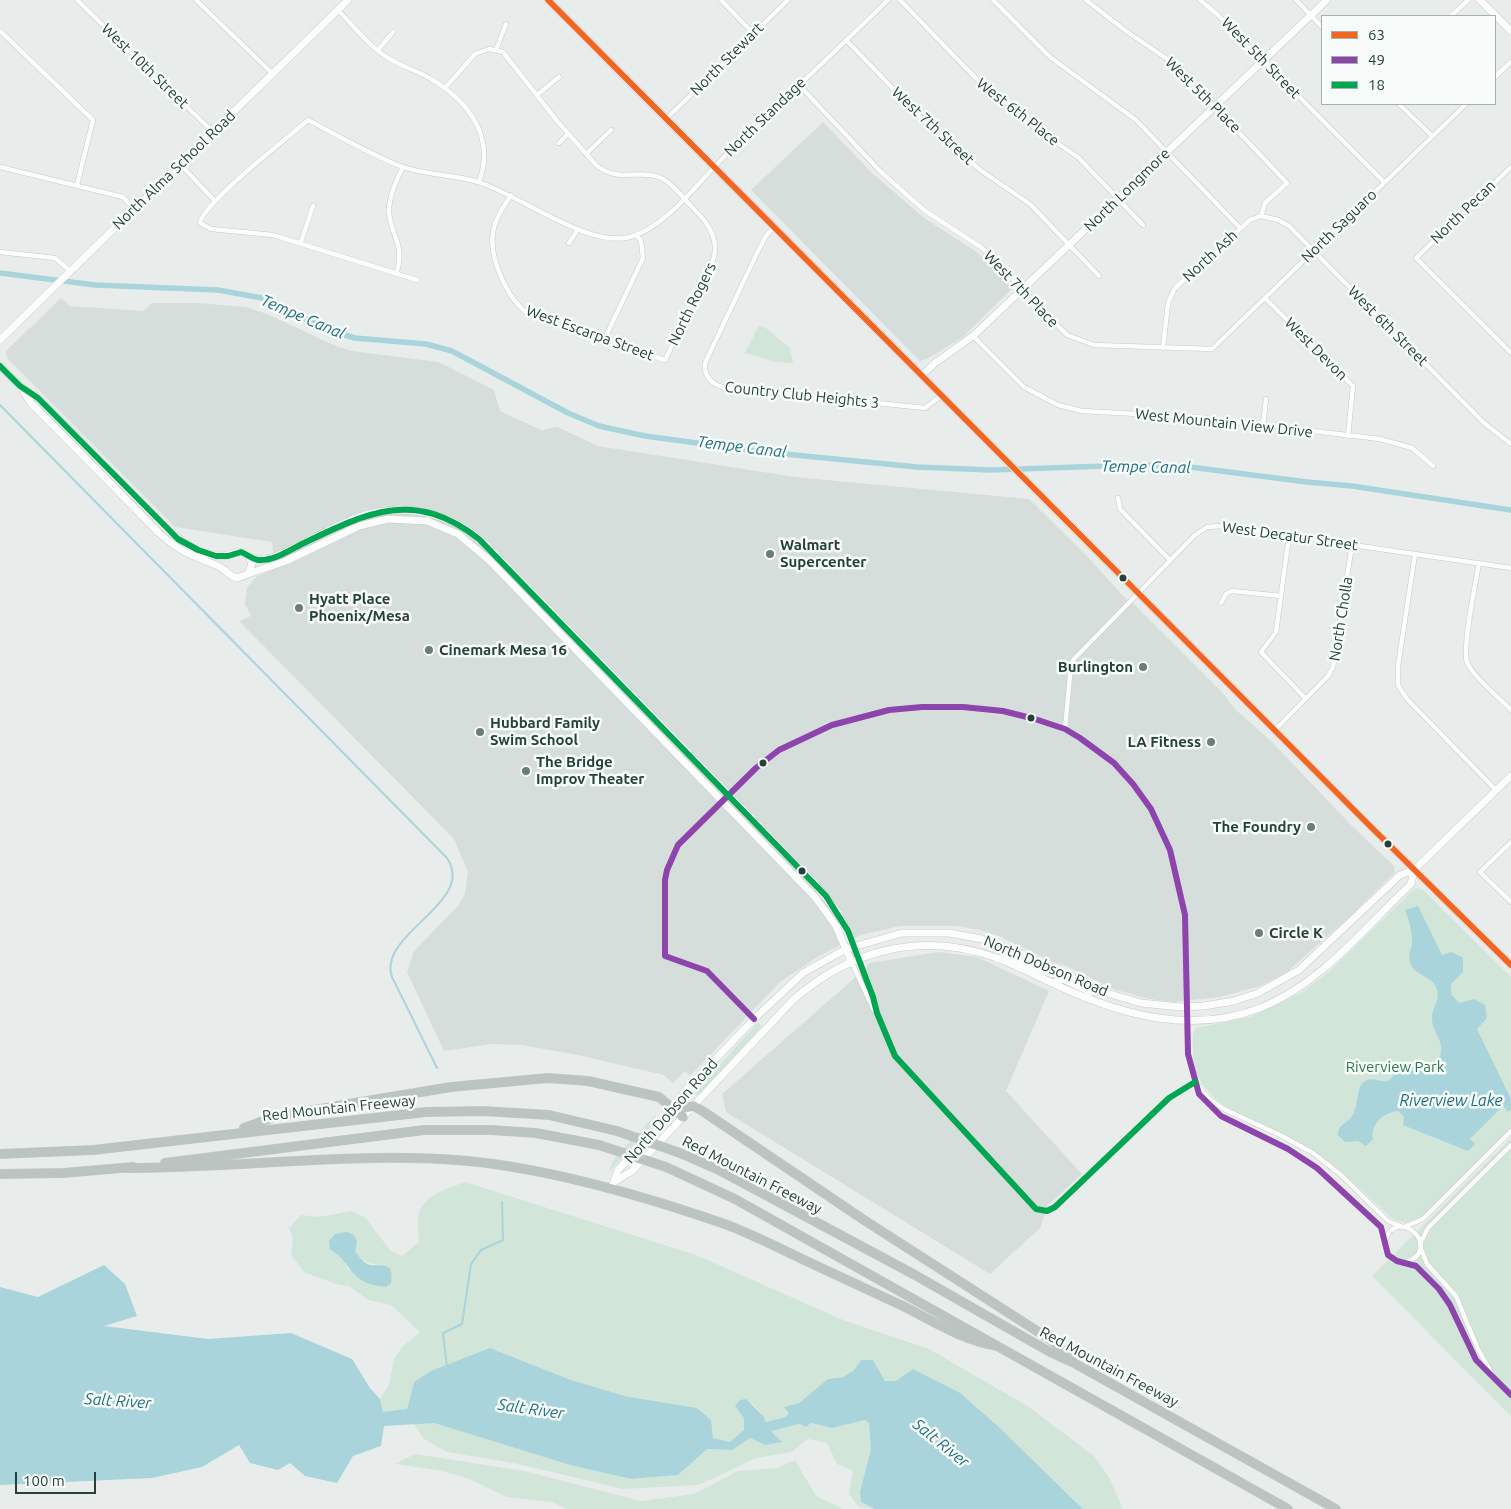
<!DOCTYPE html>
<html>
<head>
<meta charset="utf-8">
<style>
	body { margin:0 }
	#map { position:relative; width:1511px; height:1509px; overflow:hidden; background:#e8edeb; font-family:Ubuntu,sans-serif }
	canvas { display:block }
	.legend { position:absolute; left:1321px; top:15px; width:175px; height:90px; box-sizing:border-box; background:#f7fbf9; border:1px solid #a3b1ad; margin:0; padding:6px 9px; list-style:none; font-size:15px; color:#24423a }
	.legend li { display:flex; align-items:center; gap:10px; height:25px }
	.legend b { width:25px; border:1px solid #a3b1ad }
	.scale { position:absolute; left:15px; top:1472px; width:81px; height:22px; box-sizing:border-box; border:2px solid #24423a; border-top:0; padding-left:6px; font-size:15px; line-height:18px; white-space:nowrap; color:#24423a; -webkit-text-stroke:4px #f7fbf9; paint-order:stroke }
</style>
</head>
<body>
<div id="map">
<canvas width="1511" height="1509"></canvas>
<ul class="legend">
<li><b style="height:6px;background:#f26522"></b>63</li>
<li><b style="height:6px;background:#8e44ad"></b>49</li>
<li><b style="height:6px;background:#00a651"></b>18</li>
</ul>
<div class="scale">100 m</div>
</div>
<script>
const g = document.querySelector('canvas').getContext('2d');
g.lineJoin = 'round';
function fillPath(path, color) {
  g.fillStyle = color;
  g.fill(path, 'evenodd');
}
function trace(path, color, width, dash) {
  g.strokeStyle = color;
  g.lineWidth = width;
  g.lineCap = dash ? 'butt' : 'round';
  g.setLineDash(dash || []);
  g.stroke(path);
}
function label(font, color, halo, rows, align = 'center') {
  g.font = font + ' Ubuntu,sans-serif';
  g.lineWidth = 5;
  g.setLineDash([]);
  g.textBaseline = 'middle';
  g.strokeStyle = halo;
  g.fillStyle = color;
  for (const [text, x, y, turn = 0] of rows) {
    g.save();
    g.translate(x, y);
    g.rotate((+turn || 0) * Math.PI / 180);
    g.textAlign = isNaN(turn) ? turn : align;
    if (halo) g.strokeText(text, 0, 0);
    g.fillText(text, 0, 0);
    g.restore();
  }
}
fillPath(new Path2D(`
	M 823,122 L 871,172 L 923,217 L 978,253 L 1013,288 L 963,337 L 927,359 L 920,361 L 751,190 Z
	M 61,298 L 70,306 L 143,311 L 152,303 L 198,303 L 246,307 L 267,314 L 338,347 L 352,351 L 439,362 L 494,390 L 500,411 L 543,431 L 545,429 L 557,427 L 598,446 L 795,477 L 1029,499 L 1085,554 L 1123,596 L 1137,607 L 1222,692 L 1235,709 L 1272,742 L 1352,826 L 1394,866 L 1395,872 L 1346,920 L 1287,972 L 1260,986 L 1220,997 L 1174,1002 L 1149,999 L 1113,989 L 1069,967 L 1055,963 L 999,936 L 980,930 L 956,926 L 900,926 L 861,935 L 819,956 L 780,982 L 690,1076 L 685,1071 L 673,1083 L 664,1075 L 573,1054 L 522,1045 L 492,1044 L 444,1051 L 407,972 L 414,951 L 458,906 L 465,894 L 468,872 L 454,839 L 239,621 L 251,616 L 245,604 L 247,588 L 256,577 L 275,569 L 272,542 L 175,527 L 7,358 L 6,351 Z
	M 939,952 L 977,957 L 1049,991 L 1006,1091 L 1082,1174 L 1047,1206 L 1041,1227 L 990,1274 L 726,1112 L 722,1094 L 866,968 L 869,963 Z`), '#d6dedb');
fillPath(new Path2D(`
	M 760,326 L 766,328 L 790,348 L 793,363 L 776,362 L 745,353 L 758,327 Z
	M 1415,888 L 1422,889 L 1511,977 L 1511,1128 L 1423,1217 L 1405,1223 L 1393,1219 C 1367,1196 1343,1170 1314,1151 C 1274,1125 1194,1112 1193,1053 C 1193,1045 1191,1034 1196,1028 L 1250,1017 L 1299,994 L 1329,972 Z
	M 758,1022 L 762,1026 L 699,1095 L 695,1093 Z
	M 657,1113 L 652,1126 L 608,1173 L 614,1159 Z
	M 1511,1138 L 1511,1416 L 1372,1276 Z
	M 465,1182 L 696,1255 L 843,1320 L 929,1349 L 1026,1405 L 1094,1456 L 1109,1477 L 1123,1509 L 1083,1509 L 1002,1430 L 896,1381 L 885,1381 L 861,1360 L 854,1370 L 843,1377 L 828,1379 L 799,1403 L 784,1407 L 789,1413 L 780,1425 L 799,1424 L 806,1427 L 811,1423 L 832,1428 L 865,1420 L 869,1423 L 871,1449 L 860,1492 L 861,1502 L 875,1509 L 859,1507 L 849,1494 L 853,1471 L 837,1464 L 827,1443 L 808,1439 L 791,1452 L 756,1458 L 699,1485 L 623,1489 L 518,1464 L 447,1452 L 424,1439 L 413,1423 L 434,1423 L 570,1465 L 631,1479 L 678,1475 L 707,1449 L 732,1450 L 750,1438 L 765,1445 C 770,1423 766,1419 752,1403 L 744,1418 L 744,1430 L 731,1442 L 713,1438 L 629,1397 L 571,1380 L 490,1348 L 414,1382 L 407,1409 L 383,1412 L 380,1399 L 389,1385 L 394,1359 L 402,1347 L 420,1332 L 391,1305 L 368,1300 L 349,1286 L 336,1284 L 304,1272 L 291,1255 L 293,1238 L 289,1228 L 301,1215 L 319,1217 L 351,1211 L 365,1217 L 390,1250 L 402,1256 L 419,1242 C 419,1235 417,1226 418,1218 C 421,1195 447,1189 465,1182 ZM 355,1251 C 364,1262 368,1265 382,1264 L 348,1270 L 343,1257 Z
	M 415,1454 L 525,1471 L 641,1501 L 694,1494 L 738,1471 L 777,1468 L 795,1460 L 816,1496 L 843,1509 L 566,1509 L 552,1502 L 507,1497 L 469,1479 L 443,1471 L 395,1464 Z`), '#d1e6d8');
fillPath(new Path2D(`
	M 1418,906 L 1442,955 L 1452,952 L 1463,958 L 1463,972 L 1451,984 L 1451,994 L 1459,1003 L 1474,999 L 1485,1005 L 1487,1018 L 1477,1029 L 1511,1099 L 1511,1109 L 1508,1112 L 1503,1106 L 1470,1139 L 1475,1144 L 1468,1151 L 1403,1125 L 1404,1117 L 1398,1111 C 1384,1112 1370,1124 1373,1139 L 1366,1146 L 1358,1141 L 1345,1142 L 1338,1135 C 1338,1126 1343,1125 1349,1120 C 1361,1108 1354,1088 1365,1081 C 1373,1076 1380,1083 1388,1081 C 1394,1078 1394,1070 1401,1067 C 1413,1062 1423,1077 1436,1062 C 1450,1046 1433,1035 1432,1020 C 1431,1008 1442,1000 1436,987 C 1431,975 1415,977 1410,962 C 1408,954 1411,950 1412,944 C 1413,933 1409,920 1405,910 Z
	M 347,1232 L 354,1235 L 357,1242 L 355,1251 C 359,1256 363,1263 370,1265 C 383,1267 394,1260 391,1283 L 386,1287 C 347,1283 355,1265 330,1249 L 329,1241 L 335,1234 Z
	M 104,1265 L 125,1284 L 137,1316 L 104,1326 L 208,1339 L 291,1333 L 352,1359 L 370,1388 L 380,1399 L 383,1412 L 407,1409 L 414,1382 L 431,1371 L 490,1348 L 571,1380 L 629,1397 L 697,1408 L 711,1420 L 713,1438 L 730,1442 L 744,1430 L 744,1418 L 735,1406 L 740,1400 L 746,1399 L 764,1417 L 768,1429 L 782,1442 L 765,1445 L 750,1438 L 732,1450 L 707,1449 L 678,1475 L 631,1479 L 570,1465 L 434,1423 L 384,1426 L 381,1446 L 353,1456 L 337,1483 L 305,1476 L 290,1463 L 278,1470 L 250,1463 L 239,1445 L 202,1467 L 152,1478 L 0,1485 L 0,1287 L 38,1297 Z
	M 861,1360 L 873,1360 L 885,1381 L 896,1381 L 913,1369 L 960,1393 L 1002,1430 L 1083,1509 L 875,1509 L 861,1502 L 860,1492 L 871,1449 L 869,1423 L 865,1420 L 832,1428 L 811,1423 L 806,1427 L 799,1424 L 779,1425 L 789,1413 L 784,1407 L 799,1403 L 828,1379 L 843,1377 L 854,1370 Z`), '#a9d4db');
trace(new Path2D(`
	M 0,405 L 447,858 C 477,903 377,933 392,977 L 437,1068
	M 447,1367 L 443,1333 L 462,1324 L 471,1264 L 481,1250 L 503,1240 L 502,1202`), '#a9d4db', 2);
trace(new Path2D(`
	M 0,273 L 95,285 L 218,290 L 262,298 L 332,331 L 355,338 L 426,344 L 452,351 L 568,413 L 599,426 L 645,436 L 764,452 L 917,467 L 991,470 L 1135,465 L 1182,466 L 1307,482 L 1352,486 L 1511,510`), '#a9d4db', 5.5);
trace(new Path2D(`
	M 755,1430 L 794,1420`), '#a9d4db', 10);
const street = new Path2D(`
	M 77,0 L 213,132
	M 196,0 L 273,74
	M 721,0 L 753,33
	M 900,0 L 992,95 L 1039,131 L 1078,157 L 1143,225
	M 993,0 L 1050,57 L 1136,120 L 1240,228
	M 1086,0 L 1126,31 L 1173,63 L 1287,183 L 1265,203 L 1261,216 L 1250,220 L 1175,288 L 1168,303 L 1163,348
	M 1200,0 L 1218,15 L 1384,182
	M 1296,0 L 1322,27
	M 338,10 C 354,27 369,46 388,58 C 402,67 419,71 433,80 C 471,104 495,138 479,182
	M 1451,16 L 1468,0
	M 0,31 L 93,120 L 77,185
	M 846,40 L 944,141 L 983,172 L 1030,204 L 1099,276
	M 378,50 L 393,32
	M 496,50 L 506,24
	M 1495,77 L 1511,62
	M 799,85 L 881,172 L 924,210 L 982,248 L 1067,335 L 1094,345 L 1212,349 L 1466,104
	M 445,88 L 475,54 L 489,49 L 503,52 L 557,121 L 597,166 C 620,183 638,169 659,177 C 671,182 681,195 690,205 C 702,217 713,228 715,246 C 718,266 675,338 665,360 L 530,315 C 508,301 489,259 493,233 C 494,220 504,206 511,195
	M 537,95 L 559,77
	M 1399,104 L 1432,136
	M 666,119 L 788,0
	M 559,143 L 568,134
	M 586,154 L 611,130
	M 180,164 L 215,201
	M 0,167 L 123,197 L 134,209
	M 1511,167 L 1416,258 L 1511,353
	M 1261,216 L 1278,220 L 1289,226 L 1484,423 L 1511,444
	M 774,227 L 766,236 L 758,251 L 705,363 C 704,375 710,383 722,387 L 925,408 L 942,395
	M 301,242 L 313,206
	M 569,243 L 578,229
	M 0,252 L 55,258 L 70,271
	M 396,274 C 406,244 391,238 389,212 C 389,196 396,181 403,167
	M 417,280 L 273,235 L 211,229 L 200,223 C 204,202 288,138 308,120 C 339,136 371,155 403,167 C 428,176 456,174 481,183 C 522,197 589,248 630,237 C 667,227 700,180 727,154 C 780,103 835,52 888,0
	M 1265,298 L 1353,386 L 1348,436
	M 973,336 L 1024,387 L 1058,405 L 1082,411 L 1195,417 L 1380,439 L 1412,448 L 1433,466
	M 605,338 L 643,258 L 641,241 L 636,235
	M 1263,426 L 1266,399
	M 1118,498 L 1120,509 L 1170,560
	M 1289,536 L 1276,632 L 1261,652 L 1305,698
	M 1415,554 L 1398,666 L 1398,685 L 1407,699 L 1496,790
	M 1479,563 C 1476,581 1462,648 1467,662 C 1472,676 1500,698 1511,710
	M 1221,603 L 1226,594 L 1232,591 L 1281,596
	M 1065,729 L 1071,665 L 1074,659 L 1194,536 L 1207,527 L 1222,526 L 1511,568
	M 1275,730 L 1328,676 L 1333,667 L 1352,545
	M 1511,842 L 1480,872 L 1511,902
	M 859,958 L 877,1013 L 895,1056 L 1032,1205 C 1040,1212 1047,1213 1055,1207 L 1169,1098 L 1195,1082
	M 851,961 L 874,1010
	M 754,1019 L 707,971 L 665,956 L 665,880 L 667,870 L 678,845 L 756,768 L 779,750 L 832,725 L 889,710 L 922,707 L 963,707 L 1003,711 L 1035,719 L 1065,729 L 1080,738 L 1114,763 L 1133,784 L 1151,809 L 1170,850 L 1185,915 L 1188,1054 L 1199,1094 L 1221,1116 L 1288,1149 L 1317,1168 L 1381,1227 L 1388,1255 L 1397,1261 L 1416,1266 L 1439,1289 L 1450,1305 L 1476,1360 L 1511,1395
	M 1196,1083 L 1208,1098 L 1224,1109 L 1282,1136 L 1313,1153 L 1341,1175 L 1388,1221 L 1403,1227
	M 1404,1227 L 1423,1219 L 1511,1131
	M 1385,1241 C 1398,1203 1444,1250 1406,1262
	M 1420,1244 L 1428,1228 L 1511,1145
	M 1420,1246 L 1427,1264 L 1456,1296 L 1478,1349 L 1492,1374`);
const secondary = new Path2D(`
	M 548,0 L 1369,825 L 1511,965
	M 1480,0 L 1511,31
	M 0,340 L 348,0
	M 0,366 L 20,386 L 38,398 L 168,530 C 183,543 202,556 222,556 C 229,556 233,551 241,552 L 257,560 L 271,558 C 301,547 328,528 359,517 C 403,502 450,512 484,543 L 815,884 L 838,913 L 859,958
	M 922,375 L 935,363 L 973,336 L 1327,0
	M 21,388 L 31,403 L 159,533 C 181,553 192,555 218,566 C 225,569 229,576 237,578 L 248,574 L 252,564 L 249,557
	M 248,574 L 286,561 L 359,526 L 388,519 L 427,521 L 458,534 L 489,560 L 815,897 L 836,926 L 851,961
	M 998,959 L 1009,957 L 1052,974 L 1059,970
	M 1053,983 L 1063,979 L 1091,992 L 1104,992
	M 614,1182 L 632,1171 L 793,1000 C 851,949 923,931 997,958 C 1020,967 1041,978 1063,988 C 1125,1016 1194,1034 1260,1008 C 1321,984 1364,928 1411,884 L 1414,870
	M 611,1190 L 618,1170 L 675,1110 L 684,1092 L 754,1019 L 803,973 L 846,949 L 902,933 L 949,933 L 982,939 L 1025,955 L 1107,993 L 1141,1003 L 1180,1007 L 1204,1006 L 1234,1001 L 1258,993 L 1299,970 L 1400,875 L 1414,870 L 1511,776`);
const highway = new Path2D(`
	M 675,1110 L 694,1106 L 704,1112 L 864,1220 L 1054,1342 L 1071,1359
	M 244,1128 L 274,1117 L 349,1104 L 451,1087 L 548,1078 L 588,1081 L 659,1097 L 683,1117
	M 680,1153 L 719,1170 L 915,1275 L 1050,1352 L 1074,1363 L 1336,1509
	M 0,1154 L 93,1150 L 426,1112 L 483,1111 L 549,1115 L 617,1131
	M 165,1163 L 424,1130 L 491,1130 L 536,1133 L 599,1145
	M 666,1167 L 735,1199 L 1288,1509
	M 127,1168 C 241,1168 354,1151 468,1161 C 551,1169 640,1195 719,1222 C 748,1232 775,1246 802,1259 C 837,1275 871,1291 905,1307 C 936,1323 963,1340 997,1346
	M 0,1174 L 63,1173 L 133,1167`);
trace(street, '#c5cac8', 5.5);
trace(secondary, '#c3cbc8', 8);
trace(highway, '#c3ccc9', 10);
trace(street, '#fcfcfc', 4.5);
trace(secondary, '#fcfcfc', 7);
trace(highway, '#bcc4c2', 9);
const highwayBridge = new Path2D(`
	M 617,1131 L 680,1153
	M 599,1145 L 666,1167`);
trace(highwayBridge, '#c3ccc9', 10, []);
trace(highwayBridge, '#bcc4c2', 9);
trace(new Path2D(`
	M 548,0 L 1369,825 L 1511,965`), '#f26522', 6);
trace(new Path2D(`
	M 754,1019 L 707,971 L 665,956 L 665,880 L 667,870 L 678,845 L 756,768 L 779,750 L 832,725 L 889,710 L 922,707 L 963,707 L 1003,711 L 1035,719 L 1065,729 L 1080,738 L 1114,763 L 1133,784 L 1151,809 L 1170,850 L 1185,915 L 1188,1054 L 1199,1094 L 1221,1116 L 1288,1149 L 1317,1168 L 1381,1227 L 1388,1255 L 1397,1261 L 1416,1266 L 1439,1289 L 1450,1305 L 1476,1360 L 1511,1395`), '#8e44ad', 6);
trace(new Path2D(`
	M 0,366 L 20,386 L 38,398 L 178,539 L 198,550 L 216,556 L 228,556 L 241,552 C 247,554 251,559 258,560 C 274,561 290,550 304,543 C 368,512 415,489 479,539 L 826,896 L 848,931 L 873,997 L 877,1013 L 895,1056 L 1036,1209 L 1047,1211 L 1055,1207 L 1169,1098 L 1195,1082`), '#00a651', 6);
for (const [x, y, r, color] of [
	[770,554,5,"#697e78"],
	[1123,578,4.5,"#24423a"],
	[299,608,5,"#697e78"],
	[429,650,5,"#697e78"],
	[1143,667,5,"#697e78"],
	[1031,718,4.5,"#24423a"],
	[480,732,5,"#697e78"],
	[1211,742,5,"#697e78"],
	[763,763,4.5,"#24423a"],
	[526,771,5,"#697e78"],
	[1311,827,5,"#697e78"],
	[1388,844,4.5,"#24423a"],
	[802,871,4.5,"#24423a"],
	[1259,933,5,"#697e78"]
]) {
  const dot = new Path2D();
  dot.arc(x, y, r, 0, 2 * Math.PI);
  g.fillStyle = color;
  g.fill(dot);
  trace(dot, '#f7fbf9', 2);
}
label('15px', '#24423a', '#f7fbf9', [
	["West 5th Street",1261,58,46],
	["North Stewart",727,59,-45],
	["West 10th Street",145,66,44],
	["West 5th Place",1203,95,45],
	["West 6th Place",1018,112,38],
	["North Standage",765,117,-44],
	["West 7th Street",933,126,43],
	["North Alma School Road",174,170,-44],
	["North Longmore",1127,190,-44],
	["North Pecan",1463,212,-44],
	["North Saguaro",1339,226,-44],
	["North Ash",1210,256,-43],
	["West 7th Place",1021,289,46],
	["North Rogers",692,304,-64],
	["West 6th Street",1388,326,45],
	["West Escarpa Street",590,333,20],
	["West Devon",1316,349,45],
	["Country Club Heights 3",802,395,6],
	["West Mountain View Drive",1224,423,6],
	["West Decatur Street",1290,536,8],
	["North Cholla",1341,619,-81],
	["North Dobson Road",1046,966,23],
	["Red Mountain Freeway",339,1108,-6],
	["North Dobson Road",671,1111,-49],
	["Red Mountain Freeway",752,1175,27],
	["Red Mountain Freeway",1109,1367,28]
]);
label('bold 15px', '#24423a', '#f7fbf9', [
	["Walmart",780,545],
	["Supercenter",780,562],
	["Hyatt Place",309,599],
	["Phoenix/Mesa",309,616],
	["Cinemark Mesa 16",439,650],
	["Burlington",1133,667,"right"],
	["Hubbard Family",490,723],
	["Swim School",490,740],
	["LA Fitness",1201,742,"right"],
	["The Bridge",536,762],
	["Improv Theater",536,779],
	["The Foundry",1301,827,"right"],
	["Circle K",1269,933]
], 'left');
label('15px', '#2d7a4b', '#f7fbf9', [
	["Riverview Park",1395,1067]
]);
label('italic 16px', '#1c6f80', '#f7fbf9', [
	["Tempe Canal",303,317,23],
	["Tempe Canal",742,447,7],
	["Tempe Canal",1146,467,1],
	["Riverview Lake",1451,1101],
	["Salt River",118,1401,4],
	["Salt River",531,1409,8],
	["Salt River",941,1443,39]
]);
</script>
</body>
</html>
